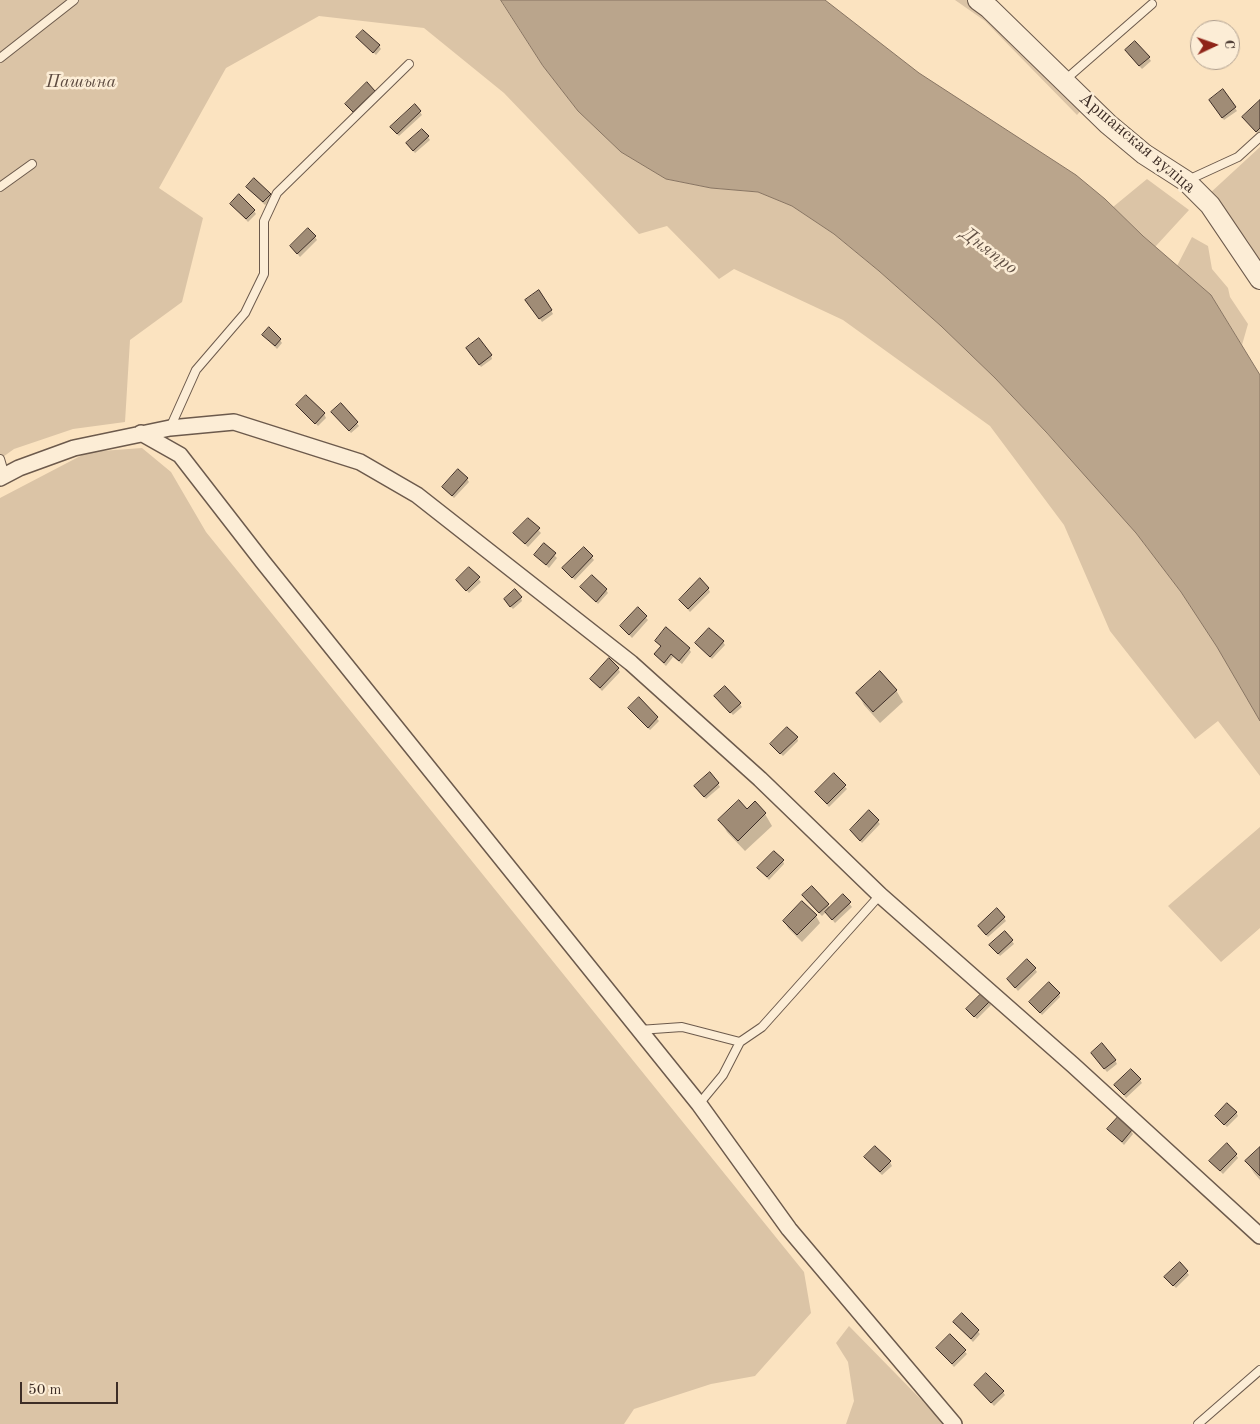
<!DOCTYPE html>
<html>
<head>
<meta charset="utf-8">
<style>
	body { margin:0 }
	#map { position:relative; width:1260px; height:1424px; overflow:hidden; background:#fbe3c0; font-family:"Old Standard TT",serif }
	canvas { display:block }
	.north { position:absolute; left:1190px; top:20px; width:50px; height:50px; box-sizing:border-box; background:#fcedd6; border:1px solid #b0a090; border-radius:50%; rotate:87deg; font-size:14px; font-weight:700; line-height:20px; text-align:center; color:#3d2d26 }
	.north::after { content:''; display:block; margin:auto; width:18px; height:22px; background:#8f2418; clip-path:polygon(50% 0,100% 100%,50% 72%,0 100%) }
	.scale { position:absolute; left:20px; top:1382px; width:98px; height:22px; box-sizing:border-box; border:2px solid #3d2d26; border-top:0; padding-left:6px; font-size:15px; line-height:18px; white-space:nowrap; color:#3d2d26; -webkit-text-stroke:4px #fcedd6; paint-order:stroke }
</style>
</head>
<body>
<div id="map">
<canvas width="1260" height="1424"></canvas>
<div class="north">С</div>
<div class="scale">50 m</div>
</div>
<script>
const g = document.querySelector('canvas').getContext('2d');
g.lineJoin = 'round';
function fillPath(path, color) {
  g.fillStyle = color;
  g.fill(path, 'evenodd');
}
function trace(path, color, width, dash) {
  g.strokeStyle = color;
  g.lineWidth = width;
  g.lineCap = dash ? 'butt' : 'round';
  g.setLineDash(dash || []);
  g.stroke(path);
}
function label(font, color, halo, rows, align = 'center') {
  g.font = font + ' "Old Standard TT",serif';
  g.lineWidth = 5;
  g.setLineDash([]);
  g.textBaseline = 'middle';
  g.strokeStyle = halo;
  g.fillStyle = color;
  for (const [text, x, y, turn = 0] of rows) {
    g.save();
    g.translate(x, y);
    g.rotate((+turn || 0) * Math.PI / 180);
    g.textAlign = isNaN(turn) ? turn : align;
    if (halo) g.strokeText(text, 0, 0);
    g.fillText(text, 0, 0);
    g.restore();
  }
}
fillPath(new Path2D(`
	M 0,0 L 501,0 L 543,66 L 578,111 L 621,152 L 666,179 L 711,188 L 758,192 L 792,206 L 834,234 L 879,271 L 941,326 L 995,378 L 1089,479 L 1136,533 L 1181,592 L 1217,647 L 1260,721 L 1260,776 L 1218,721 L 1195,739 L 1110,631 L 1064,525 L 990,426 L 843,320 L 734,269 L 719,279 L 667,226 L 639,234 L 504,93 L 424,28 L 319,16 L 226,68 L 159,188 L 203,218 L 182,302 L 130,340 L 125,422 L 73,429 L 14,449 L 0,459 Z
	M 955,0 L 969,0 L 1083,108 L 1077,115 L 985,21 Z
	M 1260,147 L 1260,262 L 1248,241 L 1209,194 Z
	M 1147,179 L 1189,210 L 1155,247 L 1113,207 Z
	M 1192,237 L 1208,246 L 1212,269 L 1228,288 L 1230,297 L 1248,324 L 1242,345 L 1211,295 L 1177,266 Z
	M 142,448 L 171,472 L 206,532 L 804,1272 L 811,1313 L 755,1376 L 711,1384 L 634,1409 L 624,1424 L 0,1424 L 0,498 L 88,452 Z
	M 1260,827 L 1260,928 L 1221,962 L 1168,906 Z
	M 849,1326 L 945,1424 L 846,1424 L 854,1401 L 848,1362 L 836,1343 Z`), '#dbc4a6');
const water = new Path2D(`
	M 501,0 L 825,0 L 919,73 L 1076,175 L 1105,199 L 1143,236 L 1211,295 L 1260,375 L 1260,721 L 1217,647 L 1181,592 L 1136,533 L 1046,432 L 995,378 L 941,326 L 879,271 L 834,234 L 792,206 L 758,192 L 711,188 L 666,179 L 621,152 L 578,111 L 543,66 Z`);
fillPath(water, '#baa58c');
trace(water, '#887563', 1);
fillPath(new Path2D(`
	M 358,37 L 379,46 L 381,49 L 376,55 Z
	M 1128,54 L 1149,58 L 1151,61 L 1142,69 Z
	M 1223,91 L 1237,111 L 1224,120 L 1212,104 Z
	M 374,92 L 376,95 L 355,115 L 346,104 Z
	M 1260,102 L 1260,133 L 1258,134 L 1244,118 Z
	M 420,112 L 422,115 L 399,136 L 394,131 Z
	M 428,137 L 430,140 L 415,153 L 410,147 Z
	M 247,187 L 270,194 L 272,198 L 265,205 Z
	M 232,204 L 254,211 L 256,214 L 248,222 Z
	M 315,237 L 317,240 L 300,257 L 291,246 Z
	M 529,303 L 551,310 L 553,314 L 542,322 Z
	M 264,335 L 280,340 L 282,343 L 277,349 Z
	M 470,352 L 491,355 L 492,359 L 481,367 Z
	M 298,405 L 324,414 L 326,418 L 318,426 Z
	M 341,405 L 359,426 L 351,433 L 335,415 Z
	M 467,479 L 469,482 L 454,498 L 446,490 Z
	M 528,519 L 541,533 L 528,547 L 515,534 Z
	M 544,545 L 557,558 L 549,568 L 536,555 Z
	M 584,548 L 594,560 L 575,580 L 564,569 Z
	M 469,568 L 481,582 L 469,593 L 459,583 Z
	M 582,588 L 606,590 L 608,593 L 598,604 Z
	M 708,588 L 710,592 L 690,612 L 680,600 Z
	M 521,598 L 522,601 L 513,609 L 507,603 Z
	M 638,609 L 648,620 L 632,638 L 621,626 Z
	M 656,641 L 689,649 L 691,652 L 682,664 L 673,657 L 666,666 L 655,655 L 661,647 Z
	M 723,642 L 725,645 L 712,659 L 696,643 Z
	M 618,669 L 620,672 L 602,691 L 591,679 Z
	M 896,690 L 903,702 L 880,723 L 864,705 L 858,694 Z
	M 639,699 L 659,721 L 650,730 L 632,711 Z
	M 718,699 L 740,704 L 742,707 L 733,715 Z
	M 797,737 L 798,741 L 783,756 L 774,747 Z
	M 834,775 L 847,789 L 829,807 L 816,792 Z
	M 718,784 L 720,787 L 706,799 L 698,789 Z
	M 869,812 L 880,824 L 862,843 L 851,831 Z
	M 765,814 L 772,826 L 745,851 L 727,832 L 720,820 Z
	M 783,861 L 784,864 L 769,880 L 761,871 Z
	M 843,896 L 852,907 L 835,923 L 826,912 L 822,916 L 805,899 L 828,905 L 830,908 Z
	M 816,916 L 820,923 L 802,942 L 788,928 L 784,921 Z
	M 1004,918 L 1006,921 L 988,937 L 981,930 Z
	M 1012,941 L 1014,944 L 1000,956 L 993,948 Z
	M 1035,969 L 1037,972 L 1018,991 L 1008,979 Z
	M 1059,993 L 1060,997 L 1042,1015 L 1031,1002 Z
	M 989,1002 L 991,1005 L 977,1019 L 970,1012 Z
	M 1094,1056 L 1115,1060 L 1117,1064 L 1107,1072 Z
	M 1140,1080 L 1142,1083 L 1126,1098 L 1116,1085 Z
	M 1236,1112 L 1238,1116 L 1227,1127 L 1216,1116 Z
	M 1109,1129 L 1131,1131 L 1133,1134 L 1124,1145 Z
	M 1260,1149 L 1260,1180 L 1254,1173 L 1247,1162 Z
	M 1236,1155 L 1238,1158 L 1223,1174 L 1213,1164 Z
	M 867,1160 L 890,1162 L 892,1166 L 882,1175 Z
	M 1180,1264 L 1189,1275 L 1176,1288 L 1168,1280 Z
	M 962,1315 L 980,1334 L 973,1342 L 954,1322 Z
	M 950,1336 L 967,1354 L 954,1367 L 938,1349 Z
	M 975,1385 L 1003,1392 L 1005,1395 L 994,1406 Z`), '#0003');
const building = new Path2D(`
	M 363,30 L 380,45 L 373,53 L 356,37 Z
	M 1135,41 L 1150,57 L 1139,66 L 1125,50 Z
	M 367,82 L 375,91 L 353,112 L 345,104 Z
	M 1223,89 L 1236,107 L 1222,118 L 1209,100 Z
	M 1260,100 L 1260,128 L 1256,132 L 1242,117 Z
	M 415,104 L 421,111 L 397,134 L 390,127 Z
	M 422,129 L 429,136 L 413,151 L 406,143 Z
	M 254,178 L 271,194 L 263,202 L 246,187 Z
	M 239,194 L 255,210 L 246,219 L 230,204 Z
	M 308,228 L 316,236 L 297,254 L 290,246 Z
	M 539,290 L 552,310 L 539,319 L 525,300 Z
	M 269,327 L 281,339 L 275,346 L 262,335 Z
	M 479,338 L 492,355 L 479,365 L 466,348 Z
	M 306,395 L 325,413 L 315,424 L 296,405 Z
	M 341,403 L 358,422 L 349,431 L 331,412 Z
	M 458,469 L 468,478 L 452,496 L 442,487 Z
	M 528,518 L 540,528 L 525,544 L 513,533 Z
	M 544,543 L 556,553 L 546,565 L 534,555 Z
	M 584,547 L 593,556 L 572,578 L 562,568 Z
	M 469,567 L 480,577 L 466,591 L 456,580 Z
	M 592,575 L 607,589 L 596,602 L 580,587 Z
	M 700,578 L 709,588 L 688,609 L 679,600 Z
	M 515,589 L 522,597 L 510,607 L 504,599 Z
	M 638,607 L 647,616 L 629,635 L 620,626 Z
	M 666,627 L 690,648 L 679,661 L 671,654 L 664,663 L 654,654 L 661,646 L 655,641 Z
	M 709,628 L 724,641 L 710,657 L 695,643 Z
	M 609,658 L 619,668 L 600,688 L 590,679 Z
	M 880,671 L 897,690 L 873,712 L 856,693 Z
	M 725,686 L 741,703 L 730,713 L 714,696 Z
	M 639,697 L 658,717 L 648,728 L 628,708 Z
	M 787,727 L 798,737 L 780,754 L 770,744 Z
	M 710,772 L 719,783 L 704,797 L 694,786 Z
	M 834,773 L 846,785 L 827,804 L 815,792 Z
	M 739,800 L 747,809 L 755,801 L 766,813 L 738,841 L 718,820 Z
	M 869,810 L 879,820 L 860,841 L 850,830 Z
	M 774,851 L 784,860 L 767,877 L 757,868 Z
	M 812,886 L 829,904 L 819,913 L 802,895 Z
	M 843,894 L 851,902 L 832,920 L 825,912 Z
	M 802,901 L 817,915 L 797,935 L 783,921 Z
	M 997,908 L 1005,917 L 986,935 L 978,926 Z
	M 1005,931 L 1013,940 L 998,954 L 989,945 Z
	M 1027,959 L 1036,968 L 1015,988 L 1007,979 Z
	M 1049,982 L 1060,993 L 1040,1013 L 1029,1002 Z
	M 982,993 L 990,1001 L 974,1017 L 966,1009 Z
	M 1102,1043 L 1116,1060 L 1104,1069 L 1091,1053 Z
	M 1131,1069 L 1141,1079 L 1124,1095 L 1114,1085 Z
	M 1227,1103 L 1237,1112 L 1224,1125 L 1215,1116 Z
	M 1118,1117 L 1132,1130 L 1122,1142 L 1107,1129 Z
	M 1227,1143 L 1237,1154 L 1220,1171 L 1209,1161 Z
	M 875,1146 L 891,1161 L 880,1172 L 864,1157 Z
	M 1260,1147 L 1260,1176 L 1245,1161 Z
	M 1180,1262 L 1188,1271 L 1173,1286 L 1164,1277 Z
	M 962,1313 L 979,1330 L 971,1339 L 953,1322 Z
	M 950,1334 L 966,1350 L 952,1364 L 936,1348 Z
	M 986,1373 L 1004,1391 L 991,1403 L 974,1385 Z`);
fillPath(building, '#a08c76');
trace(building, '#3d2d26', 1);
const service = new Path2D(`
	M 0,58 L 74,0
	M 1065,80 L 1152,4
	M 1188,180 L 1238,157 L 1260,137
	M 0,187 L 32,164
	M 170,428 L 196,370 L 245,313 L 264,274 L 264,221 L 277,193 L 409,64
	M 0,459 L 5,476
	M 639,1030 L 682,1027 L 740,1042
	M 699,1104 L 723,1075 L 740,1042 L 762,1027 L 880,895
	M 1198,1424 L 1260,1370`);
const minor = new Path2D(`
	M 141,433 L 180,455 L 263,562 L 699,1104 L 789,1229 L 954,1424
	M 0,478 L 19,468 L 74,448 L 170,428 L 234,422 L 360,462 L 417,495 L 631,663 L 760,779 L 880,895 L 1073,1065 L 1260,1236`);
const tertiary = new Path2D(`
	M 978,0 L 989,8 L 1108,124 L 1144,154 L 1186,181 L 1210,205 L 1260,279`);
trace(service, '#6c5a4c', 10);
trace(minor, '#6c5a4c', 18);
trace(tertiary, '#6c5a4c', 22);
trace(service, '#fcedd6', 8);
trace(minor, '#fcedd6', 15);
trace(tertiary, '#fcedd6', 20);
label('italic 18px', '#5d4b40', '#fcedd6', [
	["Пашына",81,82]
]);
label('18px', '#3d2d26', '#fcedd6', [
	["Аршанская вуліца",1137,143,40]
]);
label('italic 19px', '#625145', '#fcedd6', [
	["Дняпро",989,251,37]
]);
</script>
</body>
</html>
